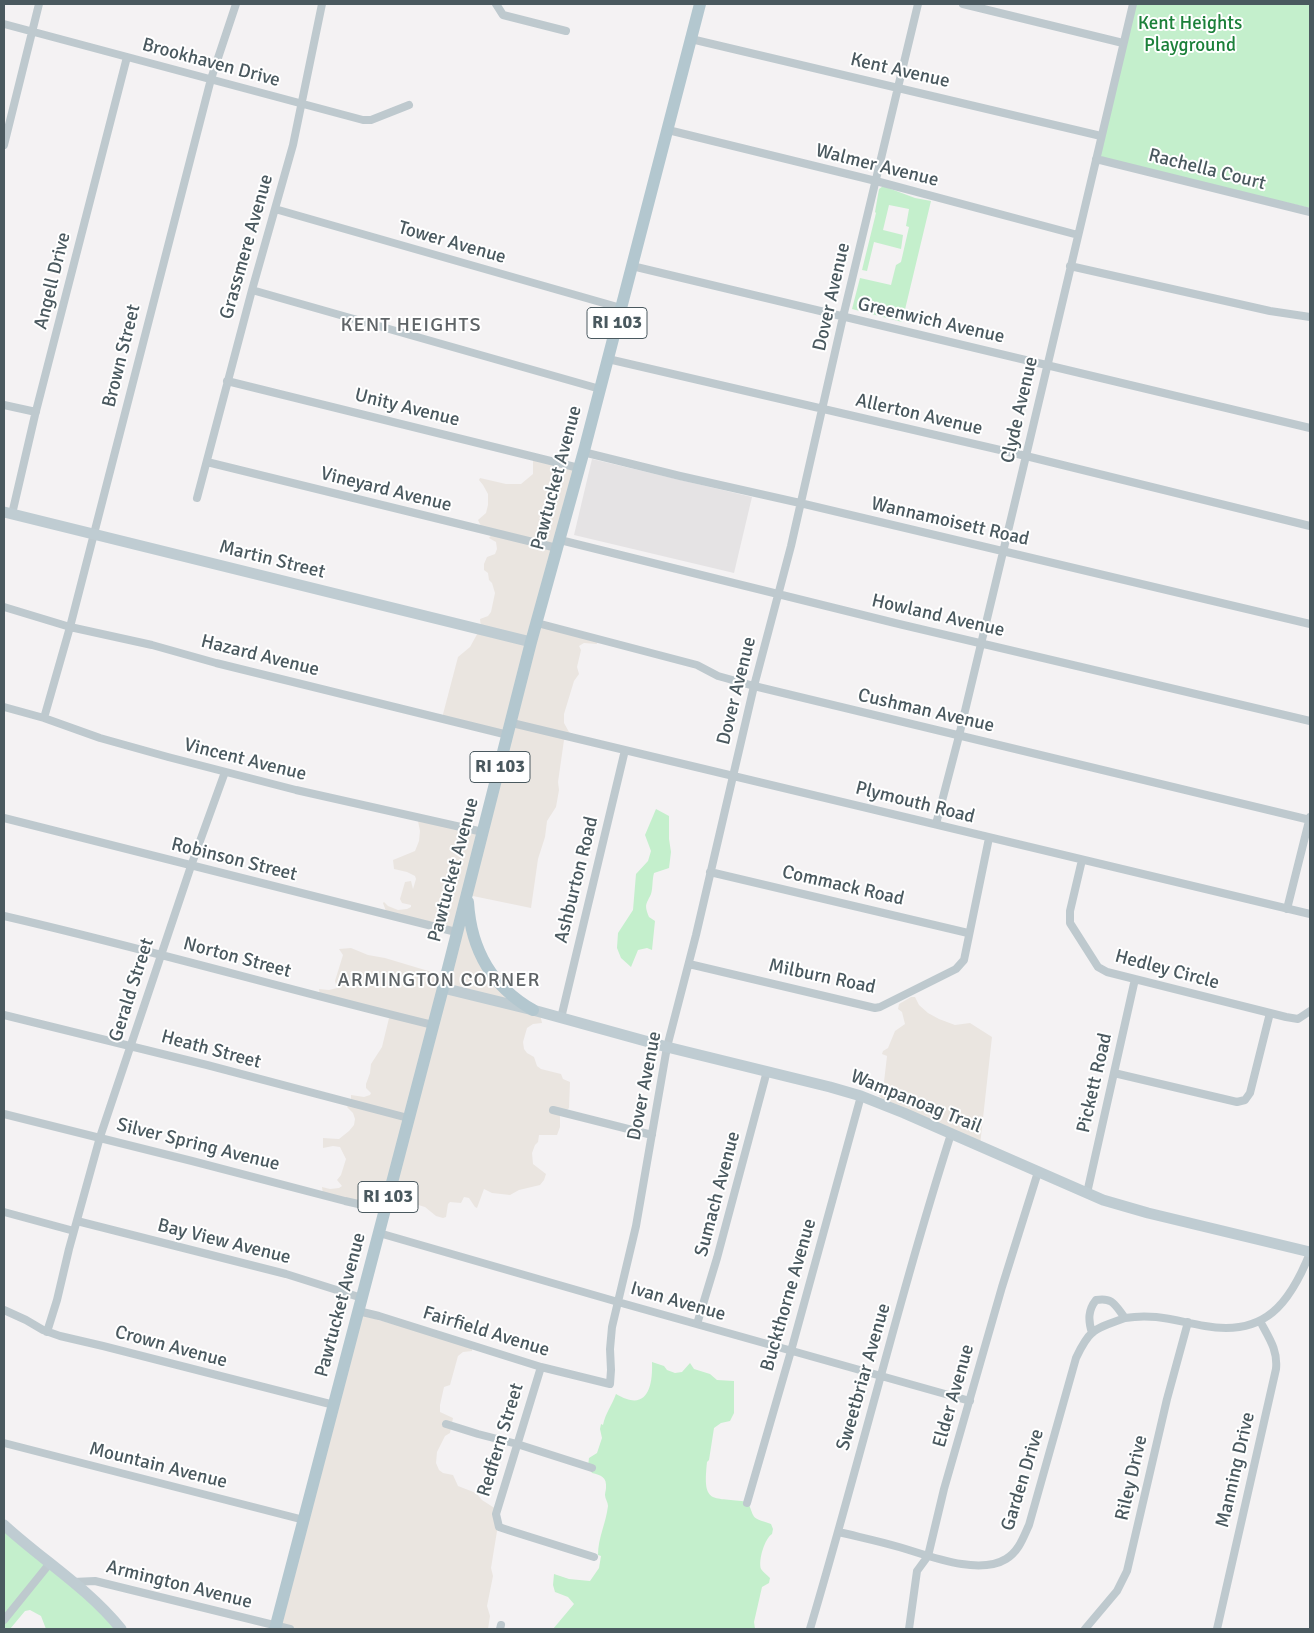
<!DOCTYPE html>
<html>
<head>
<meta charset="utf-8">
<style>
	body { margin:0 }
	#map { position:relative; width:1314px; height:1633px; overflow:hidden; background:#f4f2f3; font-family:Signika,sans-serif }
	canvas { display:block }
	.frame { position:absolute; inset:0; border:5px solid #4a595f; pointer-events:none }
</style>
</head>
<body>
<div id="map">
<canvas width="1314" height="1633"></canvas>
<div class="frame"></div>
</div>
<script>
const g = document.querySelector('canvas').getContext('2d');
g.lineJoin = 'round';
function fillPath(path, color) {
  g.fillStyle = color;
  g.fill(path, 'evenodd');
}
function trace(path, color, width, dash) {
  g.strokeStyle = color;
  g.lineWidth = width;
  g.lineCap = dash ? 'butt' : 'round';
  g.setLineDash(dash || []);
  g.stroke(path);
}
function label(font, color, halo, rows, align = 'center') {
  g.font = font + ' Signika,sans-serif';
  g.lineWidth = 4;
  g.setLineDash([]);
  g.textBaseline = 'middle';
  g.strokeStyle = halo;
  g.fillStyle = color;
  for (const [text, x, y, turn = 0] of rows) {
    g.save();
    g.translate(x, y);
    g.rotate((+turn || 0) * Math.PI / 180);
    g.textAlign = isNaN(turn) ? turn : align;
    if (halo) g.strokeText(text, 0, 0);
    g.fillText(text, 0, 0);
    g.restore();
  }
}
fillPath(new Path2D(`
	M 533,457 L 578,467 L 537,622 L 596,638 L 597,644 L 584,643 L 579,646 L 581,650 L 577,667 L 579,674 L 574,681 L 564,714 L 564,723 L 569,732 L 573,734 L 569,740 L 564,740 L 558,782 L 559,790 L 556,807 L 547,821 L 545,837 L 538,859 L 531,908 L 468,895 L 481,962 L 540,1014 L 542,1023 L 533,1024 L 527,1028 L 523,1042 L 524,1049 L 527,1053 L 534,1057 L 537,1066 L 541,1069 L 561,1074 L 563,1079 L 570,1082 L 569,1108 L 565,1112 L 560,1112 L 560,1127 L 557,1135 L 539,1135 L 538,1142 L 535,1145 L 532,1153 L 533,1164 L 546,1174 L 544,1180 L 540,1185 L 519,1190 L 510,1195 L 492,1193 L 484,1189 L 477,1208 L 475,1207 L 469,1198 L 464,1197 L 461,1203 L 450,1202 L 448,1204 L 446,1217 L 443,1218 L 436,1216 L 425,1207 L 408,1202 L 393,1201 L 384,1208 L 323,1195 L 322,1187 L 330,1189 L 339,1188 L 342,1186 L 337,1180 L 341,1175 L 346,1159 L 340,1147 L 333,1146 L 323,1148 L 323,1138 L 339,1139 L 349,1131 L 354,1125 L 355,1119 L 353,1113 L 347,1107 L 351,1103 L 351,1095 L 364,1097 L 370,1095 L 371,1093 L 366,1088 L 366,1084 L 370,1073 L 371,1064 L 382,1047 L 390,1014 L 320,996 L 319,989 L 329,990 L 337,988 L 335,981 L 343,955 L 339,949 L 351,948 L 368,955 L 385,958 L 445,976 L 455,931 L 387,914 L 383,903 L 384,902 L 388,906 L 398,910 L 407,909 L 411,907 L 411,905 L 402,903 L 400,899 L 405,882 L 411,881 L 413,889 L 416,879 L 415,876 L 407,872 L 394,869 L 393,860 L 415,851 L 419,841 L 420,831 L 418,821 L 422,817 L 484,831 L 508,734 L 442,718 L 458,657 L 470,647 L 481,627 L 480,619 L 488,616 L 491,612 L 495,593 L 492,583 L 489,580 L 488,573 L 484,570 L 484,564 L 487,557 L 495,554 L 497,549 L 496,542 L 489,538 L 493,533 L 483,530 L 478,520 L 486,513 L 488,505 L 488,494 L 483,485 L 479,480 L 480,478 L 506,484 L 521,484 L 533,474 Z
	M 911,997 L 915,997 L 919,1005 L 928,1013 L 939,1019 L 955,1025 L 970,1023 L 992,1037 L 980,1145 L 881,1098 L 878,1093 L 882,1091 L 884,1082 L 887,1056 L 882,1054 L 883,1051 L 888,1048 L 895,1031 L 905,1024 L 902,1012 L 898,1009 L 899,1004 Z
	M 357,1314 L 472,1346 L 472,1351 L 463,1352 L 458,1356 L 450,1385 L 444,1387 L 440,1405 L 440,1412 L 453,1418 L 450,1433 L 445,1436 L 437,1452 L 436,1463 L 439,1470 L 443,1473 L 453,1475 L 458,1486 L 476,1493 L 482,1500 L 496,1509 L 498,1525 L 491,1568 L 493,1576 L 487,1606 L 490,1616 L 488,1629 L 275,1629 Z`), '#eae5e0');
fillPath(new Path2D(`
	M 592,459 L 752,497 L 734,573 L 574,535 Z`), '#e5e3e4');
fillPath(new Path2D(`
	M 1134,4 L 1310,4 L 1310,208 L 1100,160 L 1096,156 Z
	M 883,186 L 915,198 L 931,201 L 902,322 L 852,309 L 860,278 L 891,285 L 896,265 L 901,262 L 909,227 L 906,226 L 909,209 L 889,205 L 883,230 L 903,235 L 901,249 L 874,242 L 867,271 L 862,270 L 876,213 L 875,212 L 879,189 Z
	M 656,809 L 669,816 L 669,839 L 671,852 L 669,868 L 654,873 C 652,880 653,888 651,894 C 646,905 644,904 649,917 L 655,921 L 652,950 L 647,948 L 638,950 L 631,967 L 621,958 L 617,948 L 618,933 L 633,910 L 636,874 L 648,861 L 651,851 L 645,835 Z
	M 652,1362 L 664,1366 L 667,1370 L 675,1373 L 682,1372 L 690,1363 L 694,1369 L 710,1374 L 717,1380 L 734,1381 L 734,1413 L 730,1421 L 721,1423 L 714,1428 L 709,1460 L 707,1462 C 702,1507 713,1496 748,1502 C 755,1520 751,1517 771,1524 L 773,1529 L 772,1534 C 765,1538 758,1560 761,1569 C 763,1572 767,1575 770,1578 L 769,1583 L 762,1587 L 754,1622 L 755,1629 L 553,1629 L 574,1604 L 568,1597 L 555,1592 L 553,1585 L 554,1574 L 569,1579 L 590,1581 L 599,1568 L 601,1556 L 598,1555 C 598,1538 606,1523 608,1506 C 608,1502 605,1499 605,1495 C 605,1494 606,1489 606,1488 C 607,1477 601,1475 592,1473 L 588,1466 L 589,1458 L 597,1453 L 602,1438 L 600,1429 L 601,1424 L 603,1425 C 605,1414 612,1405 616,1394 C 646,1412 653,1389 652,1362 Z
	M 4,1525 L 121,1629 L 46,1629 L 41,1616 L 30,1610 L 25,1611 L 10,1629 L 4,1629 Z`), '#c4efcc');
trace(new Path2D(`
	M 496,4 L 503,15 L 566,31
	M 963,4 L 1123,43
	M 4,24 L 363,120 L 371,120 L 409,105
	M 691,39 L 1101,136
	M 668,130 L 876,181 L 1078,235
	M 4,145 L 39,4
	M 1096,159 L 1310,212
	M 275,209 L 621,308
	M 632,266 L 1310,428
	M 1070,266 L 1270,311 L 1310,317
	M 252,290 L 600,389
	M 608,359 L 1026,456 L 1310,526
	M 227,381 L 579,468
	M 4,405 L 36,412
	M 583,452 L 680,476 L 800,503 L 1310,624
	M 207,462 L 557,548
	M 197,498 L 252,290 L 293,145 L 322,4
	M 12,514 L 35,415 L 127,57
	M 560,540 L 899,624 L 1310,721
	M 4,607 L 70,627 L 152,645 L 216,663 L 508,735
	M 537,623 L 697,665 L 718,676 L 754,686 L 1310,820
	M 4,707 L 44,718 L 100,738 L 168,757 L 296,790 L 483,832
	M 44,718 L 70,627 L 211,79 L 236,4
	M 512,723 L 1310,914
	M 4,818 L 456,932
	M 936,824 L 959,736 L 1026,456 L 1133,4
	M 1082,860 L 1070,911 L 1070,923 L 1098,967 L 1107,972 L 1286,1017 L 1298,1019 L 1310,1011
	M 710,872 L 968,933
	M 1287,909 L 1310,817
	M 4,916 C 147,949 289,990 433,1025
	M 689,964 L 875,1008 L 880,1007 L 956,969 L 964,960 L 989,838
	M 4,1015 L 207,1065 L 408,1118
	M 561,1018 L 625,750
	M 1114,1073 L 1237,1102 L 1245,1100 L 1250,1093 L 1270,1013
	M 553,1110 L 652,1135
	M 4,1114 L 192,1161 L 345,1201 L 385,1210
	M 1087,1193 L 1135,979
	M 4,1212 L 74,1231
	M 77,1221 L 286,1274 L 362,1298
	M 379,1233 L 618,1302 L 970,1401
	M 4,1310 L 26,1320 L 43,1330 L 60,1336 L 103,1346 L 334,1405
	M 358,1311 L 379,1316 L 541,1367 L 610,1384 L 611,1370 L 610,1349 L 612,1327 L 636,1226 L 667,1047 L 696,935 L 754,686 L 791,546 L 843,317 L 918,4
	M 697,1324 L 717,1258 L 767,1071
	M 47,1332 L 57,1300 L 69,1249 L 100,1137 L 191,866 L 225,772
	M 1092,1333 C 1088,1320 1088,1310 1096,1300 C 1113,1297 1115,1305 1125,1318 C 1155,1313 1176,1321 1205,1326 C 1265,1337 1290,1303 1310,1253
	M 541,1367 L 496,1514 L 499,1527 L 511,1531 L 594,1557
	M 446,1424 L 478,1434 L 517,1444 L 592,1468
	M 4,1443 L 304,1520
	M 747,1503 L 791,1351 L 861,1096
	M 839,1532 C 859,1537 879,1541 899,1547 C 927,1555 978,1576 1006,1559 C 1019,1551 1023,1538 1029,1525 L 1076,1358 C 1090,1328 1095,1329 1125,1318
	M 73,1582 L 95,1581 L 290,1629
	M 4,1620 L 50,1563
	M 500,1629 L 501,1625
	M 810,1629 C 859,1465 899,1297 951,1134
	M 909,1629 L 917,1571 L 928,1556 L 944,1489 L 1002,1287 L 1038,1172
	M 1085,1629 L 1117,1591 L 1127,1571 L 1167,1399 L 1188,1322
	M 1217,1629 L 1276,1369 C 1278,1350 1269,1338 1260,1321`), '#bec9ce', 8);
trace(new Path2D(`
	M 4,512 L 531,642
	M 443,988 L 533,1010 L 667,1047 L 830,1087 L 861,1096 L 904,1113 L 1103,1200 L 1148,1213 L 1310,1252
	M 4,1525 C 42,1560 88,1588 121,1629`), '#bfccd2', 11);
trace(new Path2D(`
	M 468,902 C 471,950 491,986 533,1010
	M 275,1629 L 443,988 L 531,642 L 585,447 L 700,4`), '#b3c7cf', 12);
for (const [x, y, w] of [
	[617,323,60],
	[500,767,60],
	[388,1197,60]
]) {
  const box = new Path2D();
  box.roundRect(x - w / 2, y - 15.5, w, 31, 4);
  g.fillStyle = '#fff';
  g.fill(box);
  trace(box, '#4a595f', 1);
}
label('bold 18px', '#4a595f', null, [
	["RI 103",617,323],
	["RI 103",500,767],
	["RI 103",388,1197]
]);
label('19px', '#1c803a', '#fff', [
	["Kent Heights",1190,24],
	["Playground",1190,46]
]);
label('19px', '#4a595f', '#fff', [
	["Brookhaven Drive",211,63,15],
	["Kent Avenue",900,71,13],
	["Walmer Avenue",877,166,14],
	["Rachella Court",1207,170,14],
	["Tower Avenue",452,243,16],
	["Grassmere Avenue",247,247,-74],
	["Angell Drive",53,281,-76],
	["Dover Avenue",832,297,-77],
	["Greenwich Avenue",931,321,13],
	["Brown Street",122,356,-76],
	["Unity Avenue",407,408,14],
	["Clyde Avenue",1020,410,-77],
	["Allerton Avenue",919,415,13],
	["Pawtucket Avenue",557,478,-75],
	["Vineyard Avenue",386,490,14],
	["Wannamoisett Road",950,522,13],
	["Martin Street",272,560,14],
	["Howland Avenue",938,616,13],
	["Hazard Avenue",260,656,14],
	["Dover Avenue",737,691,-76],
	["Cushman Avenue",926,711,13],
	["Vincent Avenue",245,760,14],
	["Plymouth Road",915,803,14],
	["Robinson Street",234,860,14],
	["Pawtucket Avenue",454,870,-75],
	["Ashburton Road",577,880,-76],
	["Commack Road",843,886,13],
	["Norton Street",237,958,15],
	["Hedley Circle",1167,970,15],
	["Milburn Road",822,977,12],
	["Gerald Street",132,990,-72],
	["Heath Street",211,1050,15],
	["Pickett Road",1095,1083,-77],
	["Dover Avenue",645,1086,-79],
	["Wampanoag Trail",916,1102,22],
	["Silver Spring Avenue",198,1145,14],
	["Sumach Avenue",718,1194,-75],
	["Bay View Avenue",224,1242,14],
	["Buckthorne Avenue",789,1295,-74],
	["Ivan Avenue",678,1302,16],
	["Pawtucket Avenue",341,1305,-75],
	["Fairfield Avenue",486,1332,17],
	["Crown Avenue",171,1347,15],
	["Sweetbriar Avenue",864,1377,-74],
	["Elder Avenue",954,1396,-74],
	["Redfern Street",501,1440,-73],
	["Mountain Avenue",158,1466,14],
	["Manning Drive",1236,1470,-77],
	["Riley Drive",1132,1478,-77],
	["Garden Drive",1023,1480,-73],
	["Armington Avenue",179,1585,14]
]);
g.letterSpacing = '1px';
label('20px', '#5f6467', '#fff', [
	["KENT HEIGHTS",411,326],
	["ARMINGTON CORNER",439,981]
]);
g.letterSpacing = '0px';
</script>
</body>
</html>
